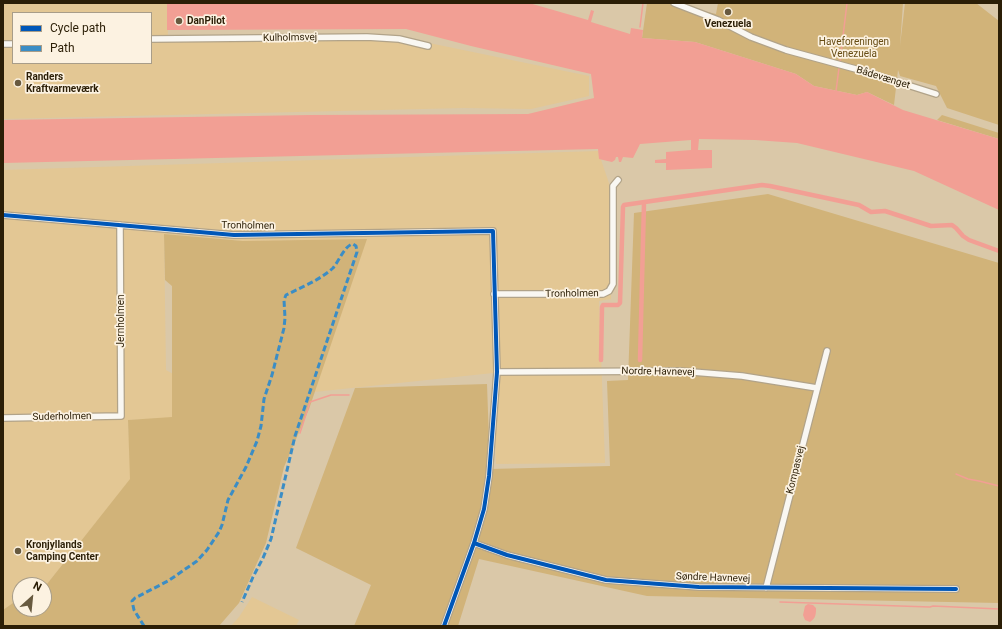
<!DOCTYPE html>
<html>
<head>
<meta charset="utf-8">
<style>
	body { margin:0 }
	#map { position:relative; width:1002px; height:629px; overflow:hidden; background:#dac8a8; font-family:Roboto,sans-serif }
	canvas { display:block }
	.frame { position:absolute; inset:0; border:4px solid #2b1e06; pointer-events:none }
	.legend { position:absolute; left:12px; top:12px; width:140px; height:52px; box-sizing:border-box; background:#fcf2e1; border:1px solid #a89d89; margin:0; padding:5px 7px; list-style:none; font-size:12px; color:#2b1e06 }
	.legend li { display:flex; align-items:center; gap:8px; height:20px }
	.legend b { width:20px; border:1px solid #a89d89 }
	.north { position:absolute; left:12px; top:577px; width:40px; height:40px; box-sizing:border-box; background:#fcf2e1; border:1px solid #a89d89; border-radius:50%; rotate:27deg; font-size:11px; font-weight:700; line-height:16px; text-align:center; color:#2b1e06 }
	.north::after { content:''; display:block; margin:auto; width:14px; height:18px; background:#685a3f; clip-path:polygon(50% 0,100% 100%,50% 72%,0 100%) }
</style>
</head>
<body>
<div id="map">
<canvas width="1002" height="629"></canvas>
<div class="frame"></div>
<ul class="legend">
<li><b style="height:5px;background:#0057b8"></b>Cycle path</li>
<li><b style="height:5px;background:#3b8dc5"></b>Path</li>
</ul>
<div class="north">N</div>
</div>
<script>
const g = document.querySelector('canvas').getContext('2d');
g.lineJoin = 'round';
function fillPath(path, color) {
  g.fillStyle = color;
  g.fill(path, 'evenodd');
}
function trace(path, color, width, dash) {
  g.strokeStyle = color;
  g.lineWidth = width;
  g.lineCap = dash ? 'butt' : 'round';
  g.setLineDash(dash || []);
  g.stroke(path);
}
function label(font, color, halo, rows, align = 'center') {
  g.font = font + ' Roboto,sans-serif';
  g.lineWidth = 3.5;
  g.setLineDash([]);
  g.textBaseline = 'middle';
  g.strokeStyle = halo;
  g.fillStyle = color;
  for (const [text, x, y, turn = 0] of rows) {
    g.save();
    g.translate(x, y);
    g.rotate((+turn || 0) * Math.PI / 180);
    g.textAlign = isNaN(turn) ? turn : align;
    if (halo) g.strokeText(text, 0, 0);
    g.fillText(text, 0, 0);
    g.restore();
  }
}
fillPath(new Path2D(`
	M 3,3 L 167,3 L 168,36 L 365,34 L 400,37 L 589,76 L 589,96 L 531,109 L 464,108 L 3,119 ZM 13,13 L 151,13 L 151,63 L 13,63 Z
	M 598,151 L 611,189 L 611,299 L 599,301 L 605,463 L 496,464 L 493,373 L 314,392 L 366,240 L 243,241 L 164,234 L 166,370 L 173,374 L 172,418 L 128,420 L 131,479 L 47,584 L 44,585 L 20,585 L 20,598 L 3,610 L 3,170 Z
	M 252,597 L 299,620 L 296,626 L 231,626 L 239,617 Z`), '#e3c794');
fillPath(new Path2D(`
	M 647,3 L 671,3 L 716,14 L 718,3 L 903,3 L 900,46 L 905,3 L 976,3 L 999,21 L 999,125 L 947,108 L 936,86 L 900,76 L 898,70 L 894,105 L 867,92 L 857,95 L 814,86 L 796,74 L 695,42 L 642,38 Z
	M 942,115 L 999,133 L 999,139 L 937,120 Z
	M 768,194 L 999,263 L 999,603 L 647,596 L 479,559 L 458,626 L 354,626 L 371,585 L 296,548 L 355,388 L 487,384 L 490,469 L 610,466 L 607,381 L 628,380 L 634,213 Z
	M 164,234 L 243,241 L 367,239 L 309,409 L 284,467 L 266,543 L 239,603 L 219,626 L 3,626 L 3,610 L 20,598 L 20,609 L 44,609 L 44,585 L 47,584 L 130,479 L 128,420 L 172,417 L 172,286 L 165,280 Z`), '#d1b379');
fillPath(new Path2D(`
	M 167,3 L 529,3 L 588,20 L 591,10 L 594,11 L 591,22 L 630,34 L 631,28 L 643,30 L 642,38 L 695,42 L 796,74 L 814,86 L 857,95 L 867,92 L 903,110 L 999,139 L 999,210 L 914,171 L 797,143 L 755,140 L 699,139 L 698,150 L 712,150 L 712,168 L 666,170 L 666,163 L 655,163 L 655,160 L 666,159 L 666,152 L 691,150 L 691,140 L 640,144 L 633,158 L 623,157 L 621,162 L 619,162 L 618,157 L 616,157 L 615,160 L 612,162 L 599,159 L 598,149 L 3,163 L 3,120 L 311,115 L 528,114 L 594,98 L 591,74 L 471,46 L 406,29 L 167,30 Z
	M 808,604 L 813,605 L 816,608 C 816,614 816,618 810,622 L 805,620 L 803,615 L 805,606 Z`), '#f29f94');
trace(new Path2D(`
	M 997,3 L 999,4
	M 640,27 L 643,3
	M 840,61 L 847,3
	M 836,91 L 839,68
	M 300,433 L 310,402 L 331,395 L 349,395
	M 956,474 L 968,479 L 979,481 L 999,486
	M 780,602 L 930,607 L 933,606 L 999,609`), '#f29f94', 1.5);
trace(new Path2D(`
	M 601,360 L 602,307 L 603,305 L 618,305 L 620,303 L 623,207 L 624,205 L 762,185 L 770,186 L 859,205 L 871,212 L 885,211 L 931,226 L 952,225 L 956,228 L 963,236 L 969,240 L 999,251
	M 640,360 L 644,203`), '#f29f94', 4.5);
const minor = new Path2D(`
	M 674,3 L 718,20 L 751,37 L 786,50 L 863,71 L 936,94
	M 151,39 L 367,37 L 399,39 L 428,46
	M 3,44 L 13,44
	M 3,215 L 234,235 L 493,231 L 497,372 L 489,476 L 484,509 L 474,543 L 444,626
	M 494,294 L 603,294 L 609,291 L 613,284 L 613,186 L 618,180
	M 497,372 L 680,371 L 742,376 L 817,388
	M 3,418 L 121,416 L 120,225
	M 474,543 L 507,555 L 606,580 L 699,587 L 956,589
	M 766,588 L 827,351`);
trace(minor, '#b1a389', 8);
trace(minor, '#f9f7f2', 5.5);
trace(new Path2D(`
	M 144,626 L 134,610 L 132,601 L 135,598 L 168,581 L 197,561 L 207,550 L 219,532 L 222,525 L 228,500 L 246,467 L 257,441 L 261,426 L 264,399 L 272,375 L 284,328 L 285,318 L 284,300 L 286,295 C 302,287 320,280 333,268 C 339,261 345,245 353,244 L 356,246 L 357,252 L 295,436 L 271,539 L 263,558 L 253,577 L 242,602`), '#3b8dc5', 3, [6, 3]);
trace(new Path2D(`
	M 3,215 L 234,235 L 493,231 L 497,372 L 489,476 L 484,509 L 474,543 L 444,626
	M 474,543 L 507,555 L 606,580 L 699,587 L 956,589`), '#0057b8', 4);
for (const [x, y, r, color] of [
	[728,12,4,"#685a3f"],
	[179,21,4,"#685a3f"],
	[18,83,4,"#685a3f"],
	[18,551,4,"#685a3f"]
]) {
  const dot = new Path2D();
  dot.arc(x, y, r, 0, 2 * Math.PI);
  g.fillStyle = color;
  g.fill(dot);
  trace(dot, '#fcf2e1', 1.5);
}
label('bold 10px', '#2b1e06', '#fcf2e1', [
	["DanPilot",187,21],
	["Venezuela",728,24,"center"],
	["Randers",26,77],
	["Kraftvarmeværk",26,89],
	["Kronjyllands",26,545],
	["Camping Center",26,557]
], 'left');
label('10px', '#2b1e06', '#fcf2e1', [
	["Kulholmsvej",290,38,-1],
	["Bådevænget",883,78,17],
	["Tronholmen",248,226,1],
	["Tronholmen",572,294,-1],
	["Jernholmen",121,321,-90],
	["Nordre Havnevej",658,372,1],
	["Suderholmen",62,417,-1],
	["Kompasvej",796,470,-76],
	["Søndre Havnevej",713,578,2]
]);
label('10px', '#664c14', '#fcf2e1', [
	["Haveforeningen",854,42],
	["Venezuela",854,54]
]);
</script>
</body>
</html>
